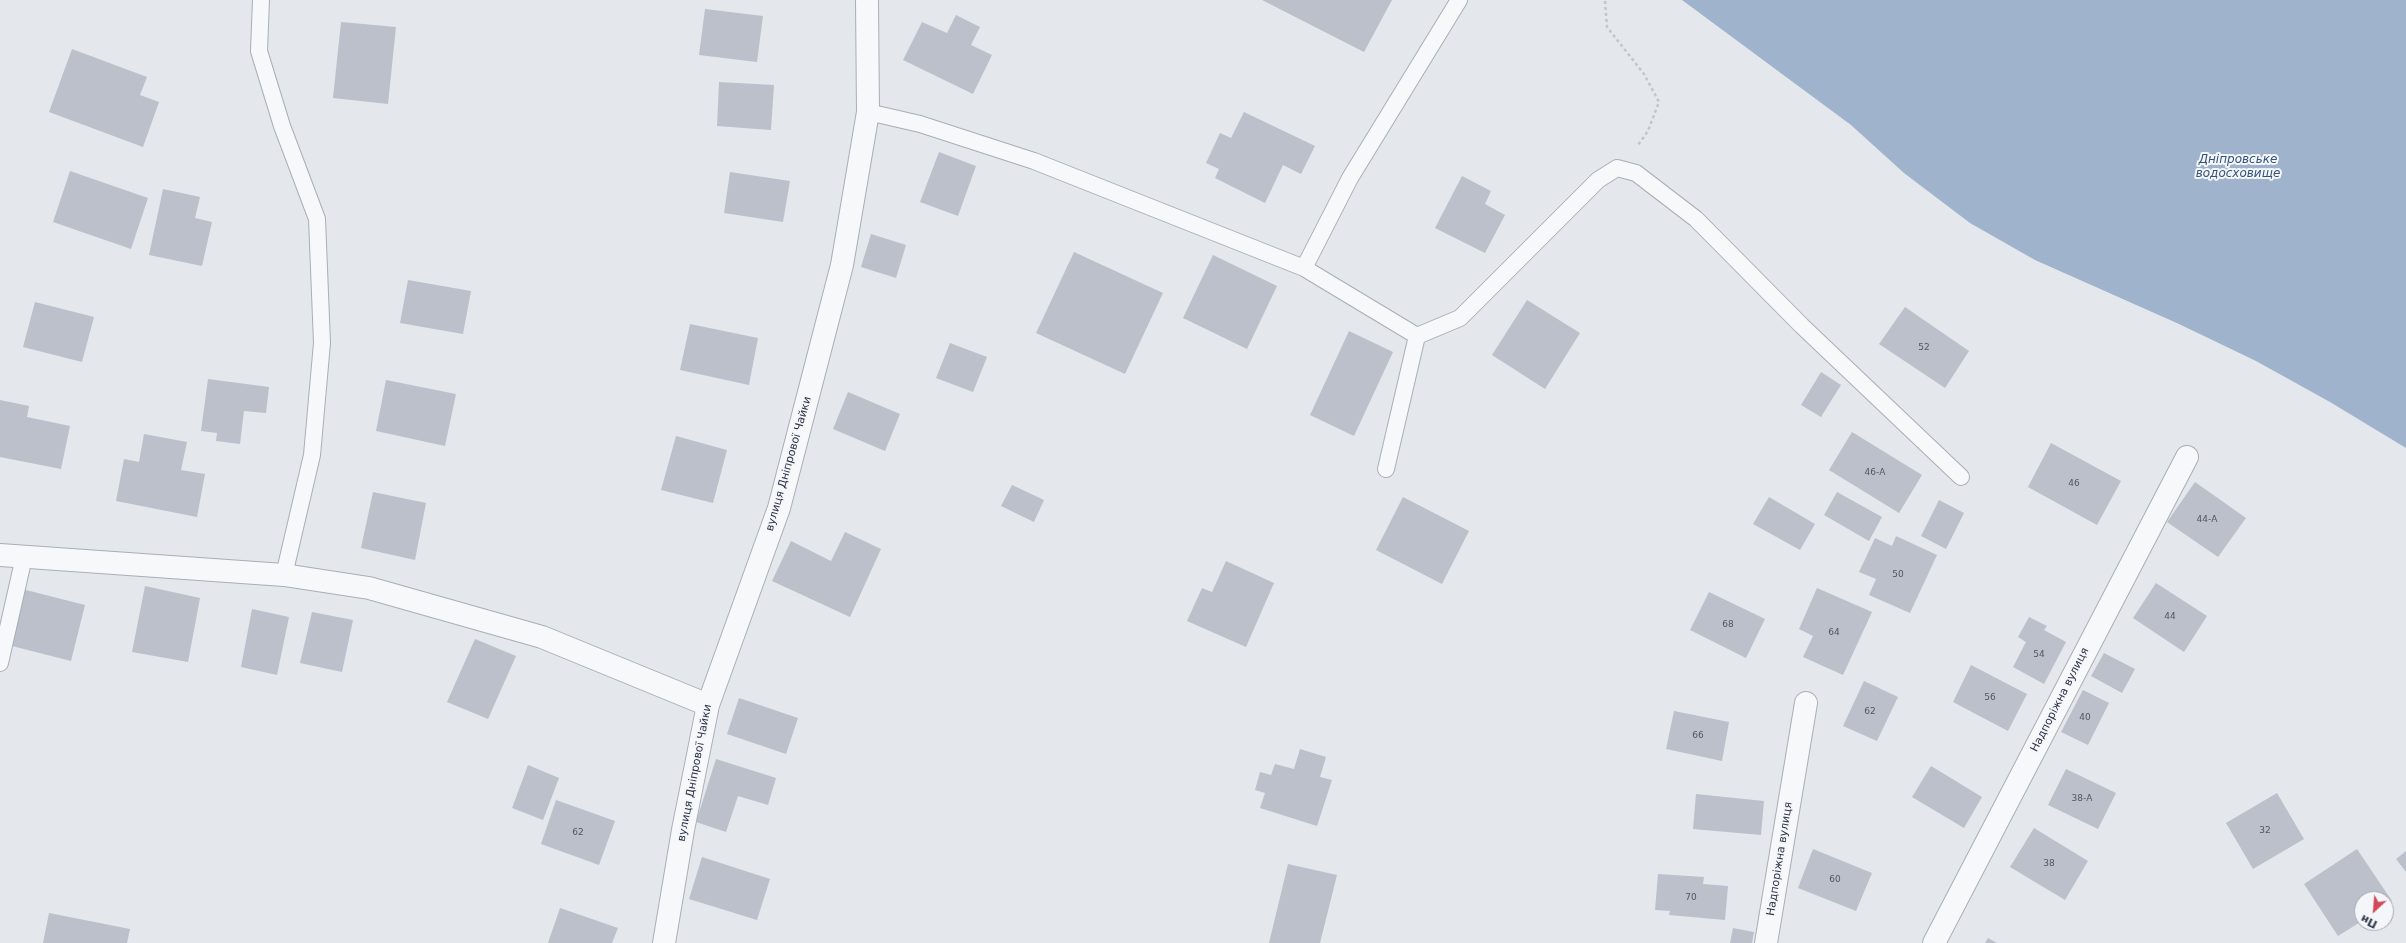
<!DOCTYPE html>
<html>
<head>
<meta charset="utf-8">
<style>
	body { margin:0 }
	#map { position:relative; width:2406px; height:943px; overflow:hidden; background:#e4e7ec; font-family:"DejaVu Sans",sans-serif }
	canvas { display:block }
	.north { position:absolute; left:2354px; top:891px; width:40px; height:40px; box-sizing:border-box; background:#f4f6f9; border:1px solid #a4a8b1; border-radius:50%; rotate:206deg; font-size:11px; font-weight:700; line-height:16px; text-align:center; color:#2b3445 }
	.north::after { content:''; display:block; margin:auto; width:14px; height:18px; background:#d1495b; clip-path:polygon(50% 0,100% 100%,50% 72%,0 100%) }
</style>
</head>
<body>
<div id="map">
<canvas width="2406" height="943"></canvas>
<div class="north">Пн</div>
</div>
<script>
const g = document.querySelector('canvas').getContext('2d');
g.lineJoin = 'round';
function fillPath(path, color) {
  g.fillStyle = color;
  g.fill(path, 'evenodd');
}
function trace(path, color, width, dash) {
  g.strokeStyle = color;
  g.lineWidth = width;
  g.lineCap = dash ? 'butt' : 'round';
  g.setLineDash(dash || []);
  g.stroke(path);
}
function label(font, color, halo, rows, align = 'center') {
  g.font = font + ' "DejaVu Sans",sans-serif';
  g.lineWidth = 4;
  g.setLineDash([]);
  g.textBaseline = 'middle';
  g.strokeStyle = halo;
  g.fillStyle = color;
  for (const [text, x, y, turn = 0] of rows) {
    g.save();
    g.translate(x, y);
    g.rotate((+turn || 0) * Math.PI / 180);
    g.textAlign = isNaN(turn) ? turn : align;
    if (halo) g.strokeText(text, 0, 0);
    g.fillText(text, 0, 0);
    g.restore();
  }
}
fillPath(new Path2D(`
	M 1682,0 L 2406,0 L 2406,448 L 2330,402 L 2256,361 L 2179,324 L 2035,260 L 1970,223 L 1904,173 L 1851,125 Z`), '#9fb4cc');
fillPath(new Path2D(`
	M 1262,0 L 1392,0 L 1364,52 Z
	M 705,9 L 763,16 L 757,62 L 699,55 Z
	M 956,15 L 980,27 L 971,45 L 992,55 L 973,94 L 903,60 L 922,22 L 947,33 Z
	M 341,22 L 396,27 L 388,104 L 333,98 Z
	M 72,49 L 147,77 L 140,95 L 159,102 L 143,147 L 49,112 Z
	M 719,82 L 774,85 L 771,130 L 717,126 Z
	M 1244,112 L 1315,146 L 1301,174 L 1283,165 L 1265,203 L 1215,178 L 1219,169 L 1206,163 L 1220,133 L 1231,138 Z
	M 939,152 L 976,166 L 958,216 L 920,202 Z
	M 70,171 L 148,198 L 131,249 L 53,222 Z
	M 730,172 L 790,181 L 783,222 L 724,213 Z
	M 1462,176 L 1491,191 L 1485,204 L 1505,215 L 1485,253 L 1435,228 Z
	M 163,189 L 200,197 L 195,218 L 212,222 L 202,266 L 149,255 Z
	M 871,234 L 906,245 L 896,278 L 861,267 Z
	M 1074,252 L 1163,293 L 1125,374 L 1036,333 Z
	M 1213,255 L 1277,286 L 1247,349 L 1183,318 Z
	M 408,280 L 471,291 L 463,334 L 400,323 Z
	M 1527,300 L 1580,333 L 1545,389 L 1492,355 Z
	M 35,302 L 94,317 L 82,362 L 23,347 Z
	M 1905,307 L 1969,351 L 1945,388 L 1879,344 Z
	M 690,324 L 758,338 L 749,385 L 680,370 Z
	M 1349,331 L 1393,352 L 1354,436 L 1310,415 Z
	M 950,343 L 987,357 L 973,392 L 936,378 Z
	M 1821,372 L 1841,385 L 1821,417 L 1801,405 Z
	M 208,379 L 269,387 L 266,413 L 244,411 L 240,444 L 216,441 L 217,433 L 201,431 Z
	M 386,380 L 456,394 L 445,446 L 376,431 Z
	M 848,392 L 900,414 L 885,451 L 833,429 Z
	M 0,400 L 29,406 L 27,417 L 70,426 L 61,469 L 0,457 Z
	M 1852,432 L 1922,475 L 1899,513 L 1829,470 Z
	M 144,434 L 187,442 L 181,470 L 205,474 L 197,517 L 116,501 L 124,459 L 139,462 Z
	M 676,436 L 727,450 L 713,503 L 661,490 Z
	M 2051,443 L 2121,481 L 2097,525 L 2028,487 Z
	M 2195,482 L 2246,518 L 2218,557 L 2167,522 Z
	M 1012,485 L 1044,500 L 1034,522 L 1001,506 Z
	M 373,492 L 426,503 L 415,560 L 361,548 Z
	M 1837,492 L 1882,517 L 1869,541 L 1824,515 Z
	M 1403,497 L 1469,531 L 1442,584 L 1376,550 Z
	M 1769,497 L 1815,524 L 1800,550 L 1753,524 Z
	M 1939,500 L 1964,513 L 1946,549 L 1921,536 Z
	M 845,532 L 881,549 L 850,617 L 772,581 L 791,541 L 831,561 Z
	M 1896,536 L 1937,555 L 1910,613 L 1869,595 L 1876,579 L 1859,572 L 1875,538 L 1892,546 Z
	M 1226,561 L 1274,583 L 1246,647 L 1187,621 L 1202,588 L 1212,592 Z
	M 2156,583 L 2207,616 L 2184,652 L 2133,618 Z
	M 145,586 L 200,598 L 188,662 L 132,652 Z
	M 1817,588 L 1872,612 L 1843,675 L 1803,657 L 1813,636 L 1799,629 Z
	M 22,589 L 85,605 L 71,661 L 8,645 Z
	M 1709,592 L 1765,619 L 1746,658 L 1690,630 Z
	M 252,609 L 289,617 L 277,675 L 241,667 Z
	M 312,612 L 353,620 L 342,672 L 300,663 Z
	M 2029,617 L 2047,626 L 2044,630 L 2066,642 L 2044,684 L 2013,667 L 2026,642 L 2018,637 Z
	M 475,639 L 516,656 L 488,719 L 447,702 Z
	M 2104,653 L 2135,669 L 2122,693 L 2091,676 Z
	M 1971,665 L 2027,694 L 2008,731 L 1953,702 Z
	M 1864,681 L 1898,697 L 1877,741 L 1843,726 Z
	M 2083,690 L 2109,703 L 2088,745 L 2061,732 Z
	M 739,698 L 798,718 L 786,754 L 727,734 Z
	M 1674,711 L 1729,722 L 1722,761 L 1666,749 Z
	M 1300,749 L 1326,757 L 1320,777 L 1332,780 L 1317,826 L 1260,808 L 1265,793 L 1255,790 L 1260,772 L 1271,775 L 1275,764 L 1294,769 Z
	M 716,759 L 776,778 L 768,805 L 738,796 L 726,832 L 696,822 Z
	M 528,765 L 559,778 L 543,820 L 512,808 Z
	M 1931,766 L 1982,797 L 1964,828 L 1912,797 Z
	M 2066,769 L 2116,793 L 2098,829 L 2048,805 Z
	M 2277,793 L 2304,839 L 2253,869 L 2226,823 Z
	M 1696,794 L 1764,801 L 1761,835 L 1693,829 Z
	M 556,800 L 615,821 L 599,865 L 541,844 Z
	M 2034,828 L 2088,861 L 2065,900 L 2010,867 Z
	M 1813,849 L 1872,873 L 1856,911 L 1798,888 Z
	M 2357,849 L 2392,901 L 2386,905 L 2386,899 L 2362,899 L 2362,921 L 2338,936 L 2304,884 Z
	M 2406,851 L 2406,872 L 2396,859 Z
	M 702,857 L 770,879 L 757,920 L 689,899 Z
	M 1288,864 L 1337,875 L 1320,943 L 1269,943 Z
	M 1658,874 L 1704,877 L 1703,884 L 1728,886 L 1725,920 L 1669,915 L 1670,911 L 1655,910 Z
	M 560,908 L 618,928 L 612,943 L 548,943 Z
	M 49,913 L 130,929 L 127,943 L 43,943 Z
	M 1733,928 L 1754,932 L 1752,943 L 1730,943 Z
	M 1988,938 L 1997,943 L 1985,943 Z`), '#bbc0ca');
const lane = new Path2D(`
	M 261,0 L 259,51 L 282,126 L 317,219 L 322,343 L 312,455 L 284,575
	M 868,112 L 920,124 L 1034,161 L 1304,268 L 1417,336 L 1460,318 L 1598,180 L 1617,168 L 1636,173 L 1696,219 L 1802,326 L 1961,477
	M 1304,268 L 1350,178 L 1459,0
	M 1386,469 L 1417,336
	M 0,663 L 24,557`);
const street = new Path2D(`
	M 0,555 L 284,575 L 369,588 L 542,637 L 708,705
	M 664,943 L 683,830 L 708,705 L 779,508 L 842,265 L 868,112 L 867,0
	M 1766,943 L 1806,703
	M 1934,943 L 2187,457`);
trace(lane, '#a9aeb7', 18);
trace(street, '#a9aeb7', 24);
trace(new Path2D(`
	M 1605,1 L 1607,27 L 1644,74 L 1659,102 L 1648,131 L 1638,145`), '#c2c5cb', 2.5, [3, 3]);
trace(lane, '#f7f8fa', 16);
trace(street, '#f7f8fa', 22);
label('9px', '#4f5766', null, [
	["52",1924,348],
	["46-А",1875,473],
	["46",2074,484],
	["44-А",2207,520],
	["50",1898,575],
	["44",2170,617],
	["68",1728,625],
	["64",1834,633],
	["54",2039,655],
	["56",1990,698],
	["62",1870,712],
	["40",2085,718],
	["66",1698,736],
	["38-А",2082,799],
	["32",2265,831],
	["62",578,833],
	["38",2049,864],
	["60",1835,880],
	["70",1691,898]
]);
label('11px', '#2b3445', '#f4f6f9', [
	["вулиця Дніпрової Чайки",789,464,-74],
	["Надпоріжна вулиця",2060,700,-63],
	["вулиця Дніпрової Чайки",695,773,-79],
	["Надпоріжна вулиця",1780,859,-81]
]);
label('italic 12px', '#34527a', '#f4f6f9', [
	["Дніпровське",2238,160],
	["водосховище",2238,174]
]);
</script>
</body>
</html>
